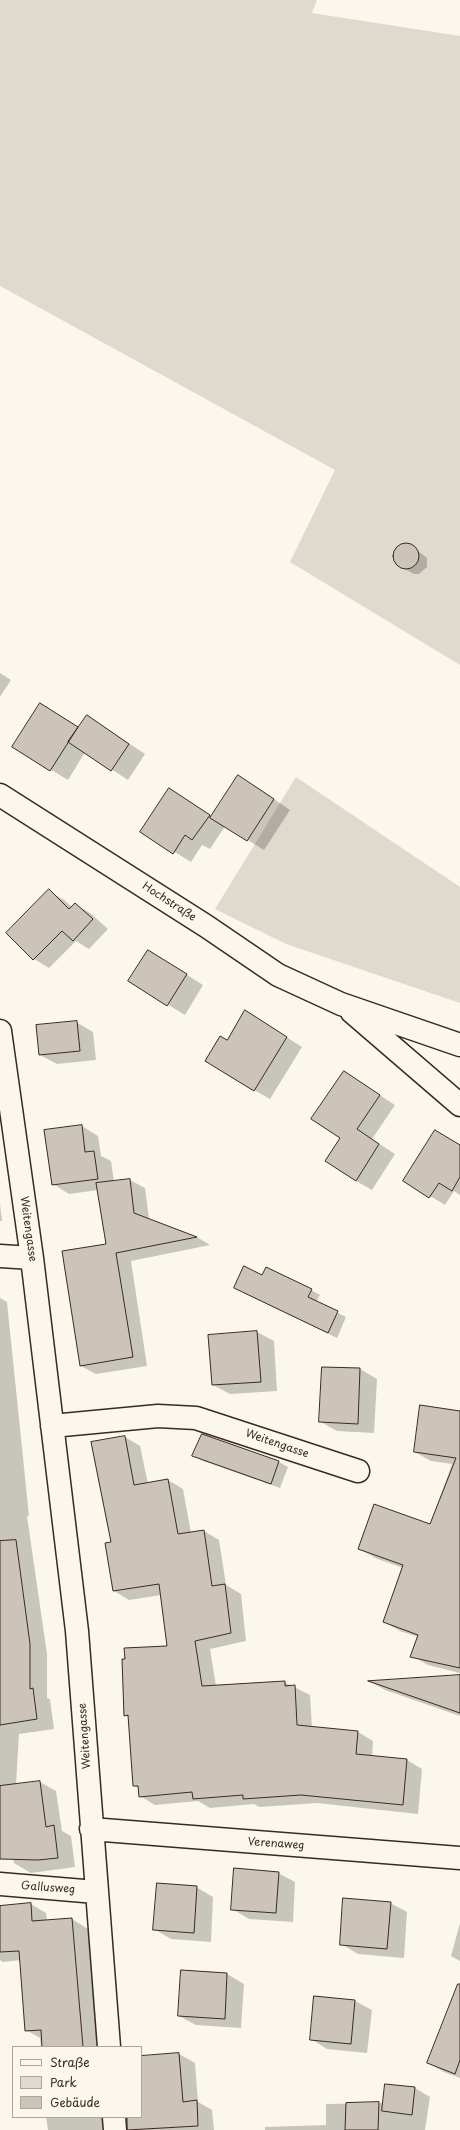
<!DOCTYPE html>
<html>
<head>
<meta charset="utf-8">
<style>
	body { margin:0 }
	#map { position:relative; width:460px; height:2130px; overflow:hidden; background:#fbf7ec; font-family:"Playpen Sans",sans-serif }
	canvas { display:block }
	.legend { position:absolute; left:12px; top:2046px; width:130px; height:72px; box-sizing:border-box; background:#fbf7ec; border:1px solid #aea59a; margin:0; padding:5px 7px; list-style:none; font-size:12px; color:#3b2a1e }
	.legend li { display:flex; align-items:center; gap:8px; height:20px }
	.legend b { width:20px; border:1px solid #aea59a }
</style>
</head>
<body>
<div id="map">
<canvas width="460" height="2130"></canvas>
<ul class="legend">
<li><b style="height:5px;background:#fbf7ec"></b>Straße</li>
<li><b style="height:11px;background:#dfd9ce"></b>Park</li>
<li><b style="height:11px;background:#ccc4b9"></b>Gebäude</li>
</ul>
</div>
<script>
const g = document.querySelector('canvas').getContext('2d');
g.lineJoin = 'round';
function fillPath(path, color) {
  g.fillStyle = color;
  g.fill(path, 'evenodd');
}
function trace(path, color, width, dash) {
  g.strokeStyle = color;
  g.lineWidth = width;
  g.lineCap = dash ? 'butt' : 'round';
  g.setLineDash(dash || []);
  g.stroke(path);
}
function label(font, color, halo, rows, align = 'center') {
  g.font = font + ' "Playpen Sans",sans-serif';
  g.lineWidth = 3;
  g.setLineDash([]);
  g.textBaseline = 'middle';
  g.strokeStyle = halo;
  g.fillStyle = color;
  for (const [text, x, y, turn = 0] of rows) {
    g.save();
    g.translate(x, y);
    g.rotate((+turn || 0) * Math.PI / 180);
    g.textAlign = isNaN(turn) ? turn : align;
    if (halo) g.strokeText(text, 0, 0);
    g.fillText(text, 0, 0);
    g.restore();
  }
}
fillPath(new Path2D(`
	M 0,0 L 317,0 L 312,13 L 460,36 L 460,665 L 290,562 L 335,470 L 0,286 Z
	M 296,777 L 460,887 L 460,1003 L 286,944 L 215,909 Z`), '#dfd9ce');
fillPath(new Path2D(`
	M 410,545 L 427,558 L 427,567 L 419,574 L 414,574 L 397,565 L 394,553 L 400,546 Z
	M 0,673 L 11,680 L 0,697 Z
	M 57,714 L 79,728 L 88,716 L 145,754 L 128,780 L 85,752 L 68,780 L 14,747 Z
	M 255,786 L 290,810 L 264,850 L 225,826 L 210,849 L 202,845 L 191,862 L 142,832 L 170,789 L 212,816 Z
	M 49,891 L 64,900 L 72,907 L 75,904 L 90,913 L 108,929 L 89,949 L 76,941 L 49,968 L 34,959 Z
	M 165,961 L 203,985 L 185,1015 L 129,981 Z
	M 261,1021 L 302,1047 L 270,1099 L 254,1090 L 227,1041 Z
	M 76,1022 L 93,1032 L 96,1060 L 57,1064 L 40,1055 Z
	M 344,1072 L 395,1105 L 372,1139 L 395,1154 L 372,1190 L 356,1181 L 342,1138 Z
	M 82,1126 L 98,1136 L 101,1156 L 111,1161 L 114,1182 L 130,1180 L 145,1188 L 149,1219 L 197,1237 L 210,1245 L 131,1261 L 147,1366 L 96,1374 L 81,1366 L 107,1245 L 98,1190 L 69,1194 L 53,1184 Z
	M 460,1146 L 460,1195 L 454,1191 L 445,1205 L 404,1180 Z
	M 0,1204 L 2,1221 L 0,1221 Z
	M 263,1276 L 311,1290 L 320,1295 L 316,1302 L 346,1317 L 337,1338 L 244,1293 Z
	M 0,1298 L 7,1302 L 29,1516 L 27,1516 L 47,1654 L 47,1698 L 50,1699 L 54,1729 L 19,1734 L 16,1785 L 40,1782 L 56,1791 L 62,1831 L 71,1836 L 75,1867 L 31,1873 L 14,1863 L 0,1792 Z
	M 257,1332 L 274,1341 L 277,1391 L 230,1394 L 213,1385 Z
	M 360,1369 L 377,1379 L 374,1433 L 337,1431 L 321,1422 Z
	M 460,1412 L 460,1673 L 428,1665 L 412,1656 L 418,1637 L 400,1631 L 384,1622 L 403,1568 L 375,1558 L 359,1548 L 430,1525 L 452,1464 L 431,1461 L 415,1452 Z
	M 202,1435 L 279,1462 L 288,1467 L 280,1488 L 203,1461 L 194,1456 Z
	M 125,1437 L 140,1446 L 148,1484 L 168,1480 L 183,1489 L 191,1533 L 204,1531 L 219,1540 L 226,1585 L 241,1594 L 246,1641 L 210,1649 L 216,1686 L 284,1682 L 310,1695 L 312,1728 L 358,1732 L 373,1741 L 372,1757 L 407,1760 L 422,1769 L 418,1814 L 317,1803 L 259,1807 L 254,1804 L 210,1808 L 198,1801 L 155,1805 L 140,1796 L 139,1788 L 134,1785 L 129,1718 L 125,1715 L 168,1647 L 161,1595 L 129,1600 L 114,1591 L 112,1543 Z
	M 460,1676 L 460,1716 L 385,1690 L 371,1682 Z
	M 278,1873 L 295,1882 L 293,1922 L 249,1919 L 232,1909 Z
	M 196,1887 L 213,1897 L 211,1942 L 171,1939 L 154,1929 Z
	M 390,1903 L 407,1912 L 404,1958 L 358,1954 L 341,1944 Z
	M 31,1904 L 46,1913 L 47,1921 L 72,1919 L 88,1929 L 98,2047 L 41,2047 L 40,2038 L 26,2030 L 21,1960 L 3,1962 L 0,1960 L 0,1907 Z
	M 460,1923 L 460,1961 L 451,1956 Z
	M 182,1971 L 227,1974 L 244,1984 L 241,2028 L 196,2025 L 179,2016 Z
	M 315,1997 L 355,2001 L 372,2010 L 367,2053 L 327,2049 L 311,2039 Z
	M 460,2005 L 460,2078 L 444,2072 L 428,2063 Z
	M 179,2054 L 195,2063 L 198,2102 L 212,2110 L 214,2130 L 128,2130 L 126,2117 L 141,2117 L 141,2057 Z
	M 386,2085 L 415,2088 L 430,2097 L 425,2130 L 265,2130 L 265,2127 L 326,2125 L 326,2104 L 384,2103 Z
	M 46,2117 L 122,2117 L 117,2130 L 48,2130 Z`), '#0003');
const building = new Path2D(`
	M393 556a13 13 0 1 1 26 0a13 13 0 1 1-26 0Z
	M 40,703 L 78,727 L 50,771 L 12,747 Z
	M 87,715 L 129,744 L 111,771 L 68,742 Z
	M 238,775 L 274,799 L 247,841 L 210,818 Z
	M 169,788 L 210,815 L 192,840 L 185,835 L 173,854 L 140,832 Z
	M 49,889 L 69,909 L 75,903 L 93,919 L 73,941 L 62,931 L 33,960 L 6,933 Z
	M 148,950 L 187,974 L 167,1006 L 128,981 Z
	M 245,1010 L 287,1037 L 254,1091 L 205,1061 L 220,1036 L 227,1040 Z
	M 77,1021 L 80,1051 L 39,1055 L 36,1025 Z
	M 344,1071 L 380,1095 L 357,1129 L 379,1144 L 356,1181 L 325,1161 L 340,1138 L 311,1119 Z
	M 82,1125 L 85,1152 L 94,1151 L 98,1179 L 52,1185 L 44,1130 Z
	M 435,1130 L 460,1145 L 460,1177 L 452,1191 L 439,1183 L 429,1198 L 403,1181 Z
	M 130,1179 L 134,1213 L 197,1237 L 116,1253 L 133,1357 L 80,1366 L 62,1251 L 106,1244 L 96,1183 Z
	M 244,1266 L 262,1275 L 266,1267 L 312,1289 L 308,1297 L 338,1311 L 328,1333 L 234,1288 Z
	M 257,1331 L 261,1382 L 212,1385 L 208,1335 Z
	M 322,1367 L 360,1368 L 358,1424 L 319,1422 Z
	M 420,1405 L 460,1411 L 460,1668 L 410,1657 L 418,1635 L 383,1622 L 403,1565 L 358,1549 L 374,1504 L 430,1524 L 456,1458 L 414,1452 Z
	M 202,1434 L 279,1461 L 271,1484 L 192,1456 Z
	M 125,1436 L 134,1485 L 168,1479 L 178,1534 L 204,1530 L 212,1586 L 225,1584 L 231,1633 L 195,1641 L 202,1686 L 285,1681 L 285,1686 L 295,1685 L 297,1725 L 358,1731 L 356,1754 L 407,1759 L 403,1805 L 301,1795 L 243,1799 L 243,1795 L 193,1799 L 192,1792 L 139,1797 L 138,1786 L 133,1786 L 128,1715 L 124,1716 L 122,1659 L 125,1659 L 124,1648 L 167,1646 L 159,1584 L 113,1591 L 105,1543 L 111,1542 L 91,1442 Z
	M 16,1540 L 30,1644 L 30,1689 L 33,1688 L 37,1719 L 0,1725 L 0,1541 Z
	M 460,1675 L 460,1713 L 368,1681 Z
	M 40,1781 L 46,1827 L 54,1825 L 58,1858 L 38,1860 L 0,1859 L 0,1786 Z
	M 234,1868 L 279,1872 L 276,1913 L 231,1910 Z
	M 157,1883 L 197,1886 L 194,1933 L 153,1930 Z
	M 343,1898 L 391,1902 L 387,1949 L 340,1945 Z
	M 31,1903 L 32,1921 L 72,1918 L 83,2047 L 42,2047 L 41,2030 L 25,2031 L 19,1951 L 0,1952 L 0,1906 Z
	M 181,1970 L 227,1973 L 225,2019 L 178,2016 Z
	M 458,1984 L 460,1984 L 460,2060 L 455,2074 L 427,2063 Z
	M 314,1996 L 355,2000 L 351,2044 L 310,2040 Z
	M 179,2053 L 183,2102 L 197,2100 L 198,2126 L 127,2130 L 127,2117 L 141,2117 L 141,2056 Z
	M 385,2084 L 415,2087 L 412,2115 L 382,2111 Z
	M 379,2102 L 378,2130 L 345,2130 L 346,2103 Z`);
fillPath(building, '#ccc4b9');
trace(building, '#3b2a1e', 1);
const minor = new Path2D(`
	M 0,795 L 206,926 L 278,975 L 341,1004 L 460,1045
	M 352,1012 L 460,1105
	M 0,1031 L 32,1258 L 77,1631 L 109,2047
	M 0,1256 L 32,1258
	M 52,1426 L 158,1416 L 196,1418 L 358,1471
	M 91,1829 L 460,1858
	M 0,1884 L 96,1892
	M 114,2117 L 115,2130`);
trace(minor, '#3b2a1e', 25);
trace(minor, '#fbf7ec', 22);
label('11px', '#3b2a1e', '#fbf7ec', [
	["Hochstraße",169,902,33],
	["Weitengasse",28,1229,82],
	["Weitengasse",277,1444,19],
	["Weitengasse",85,1736,-94],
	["Verenaweg",276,1844,4],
	["Gallusweg",48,1888,4]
]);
</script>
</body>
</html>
